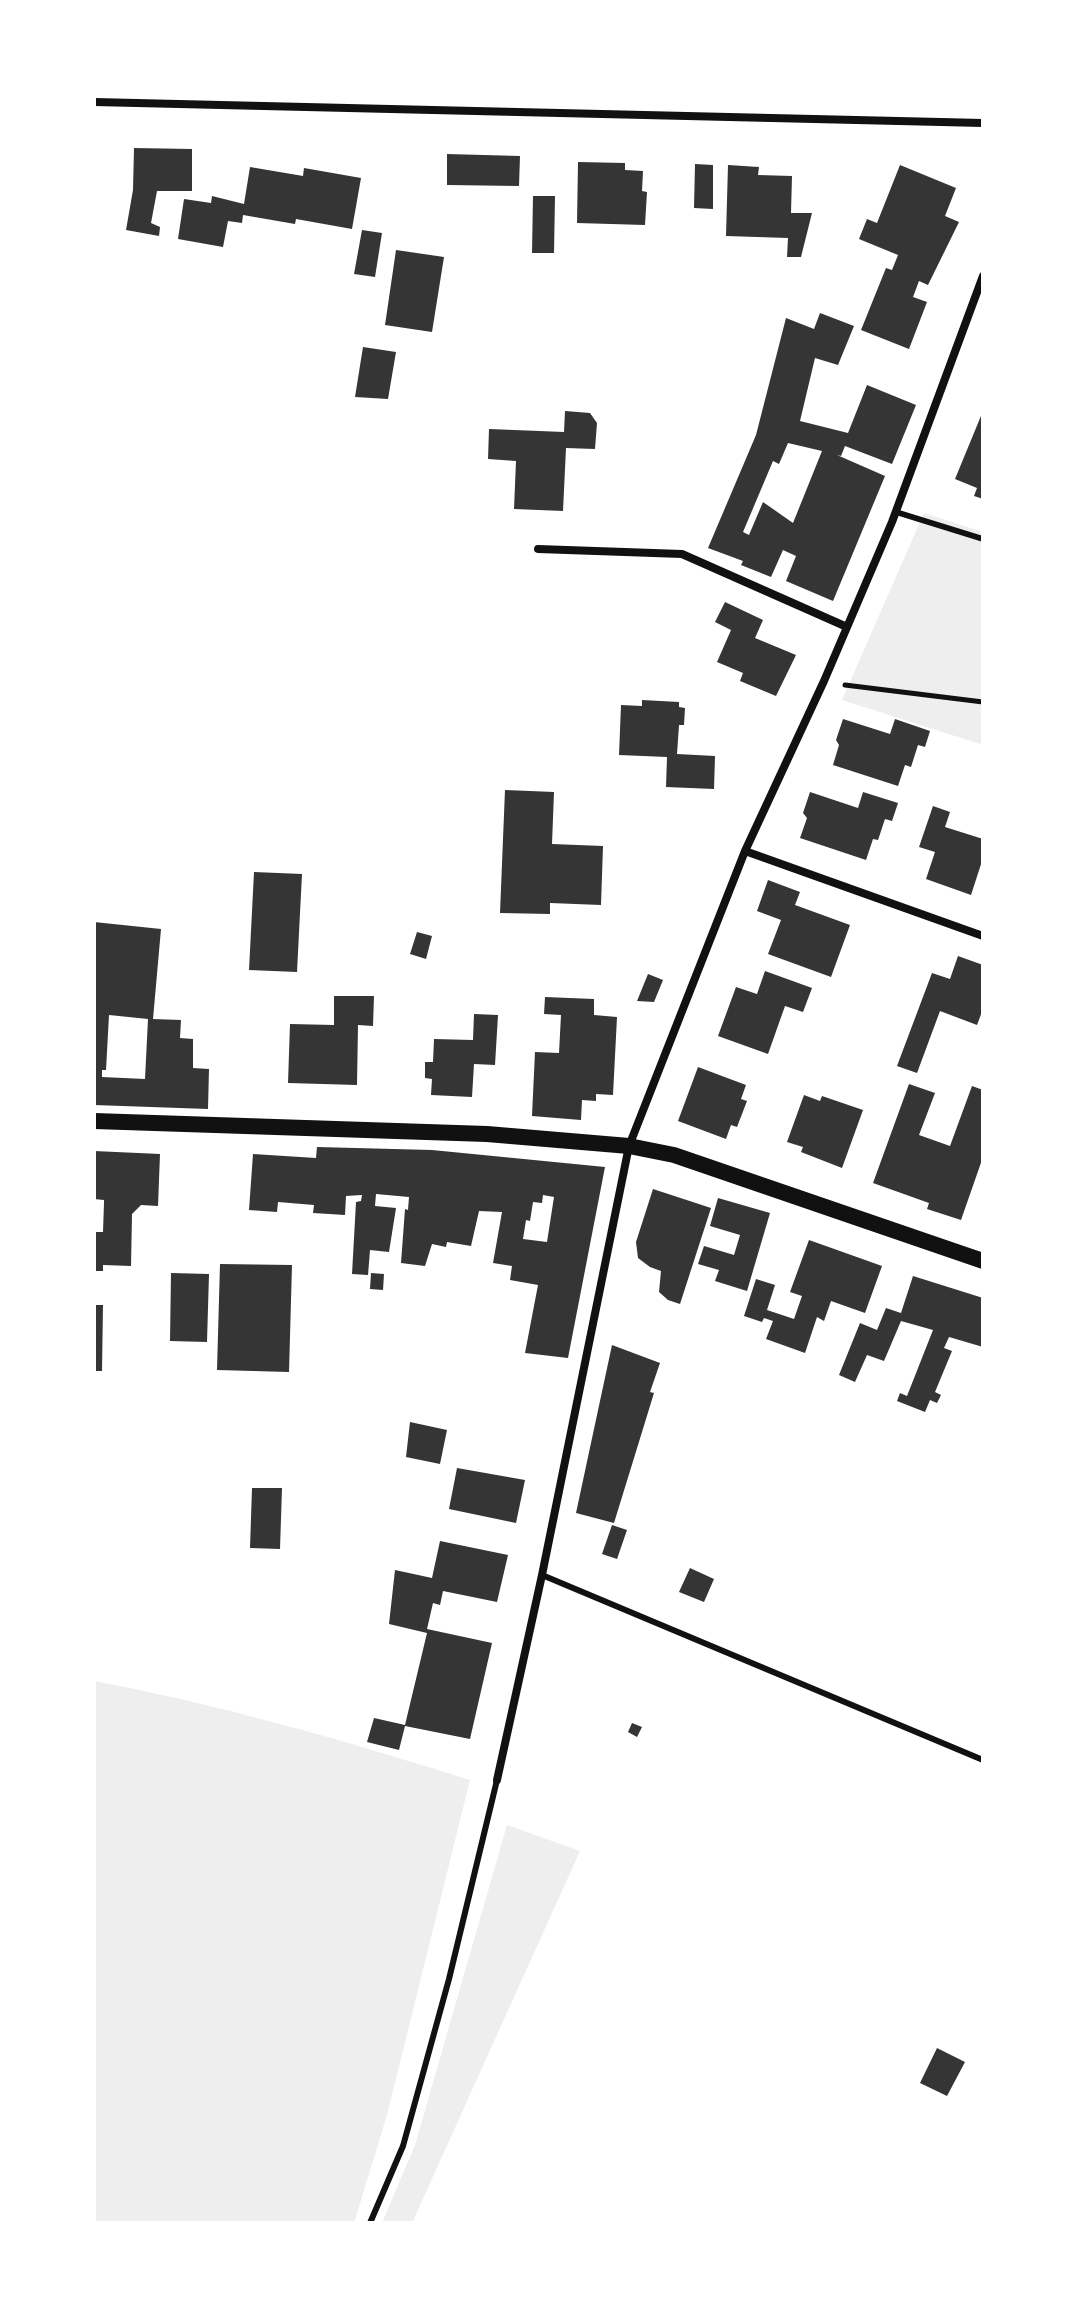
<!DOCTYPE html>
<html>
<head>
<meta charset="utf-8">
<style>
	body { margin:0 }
	#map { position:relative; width:1077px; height:2317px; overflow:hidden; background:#fff; font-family:Inter,sans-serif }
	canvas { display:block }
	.frame { position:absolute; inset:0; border:96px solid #fff; pointer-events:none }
</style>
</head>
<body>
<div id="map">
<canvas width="1077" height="2317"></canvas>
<div class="frame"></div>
</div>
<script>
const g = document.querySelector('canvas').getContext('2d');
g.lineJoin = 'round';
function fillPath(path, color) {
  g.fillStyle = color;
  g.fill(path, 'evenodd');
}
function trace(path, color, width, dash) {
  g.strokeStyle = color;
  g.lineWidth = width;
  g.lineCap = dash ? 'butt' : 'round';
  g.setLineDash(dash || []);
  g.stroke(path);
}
fillPath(new Path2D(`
	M 924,513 L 983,532 L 983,745 L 842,700 Z
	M 94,1681 C 222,1705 346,1741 470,1780 L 387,2115 L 354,2223 L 94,2223 Z
	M 507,1825 L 580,1851 L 412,2223 L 382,2223 L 415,2145 Z`), '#eee');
fillPath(new Path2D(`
	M 134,148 L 192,149 L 192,191 L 157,191 L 151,223 L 160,227 L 159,236 L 126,230 L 133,190 Z
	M 447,154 L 520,156 L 519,186 L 447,185 Z
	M 578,162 L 625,163 L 625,170 L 643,171 L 642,191 L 647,192 L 645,225 L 577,223 Z
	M 695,164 L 713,165 L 713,209 L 694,208 Z
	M 728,165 L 759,167 L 758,175 L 792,176 L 791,213 L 812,213 L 801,257 L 787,257 L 788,238 L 726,236 Z
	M 900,165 L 956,188 L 945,216 L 959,222 L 928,285 L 919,281 L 913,297 L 927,302 L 909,349 L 861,330 L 886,268 L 892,270 L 898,255 L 859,239 L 867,219 L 877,223 Z
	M 250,167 L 303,176 L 304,168 L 361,178 L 352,229 L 296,219 L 295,224 L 243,215 L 242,223 L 228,221 L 223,247 L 178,239 L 184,199 L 211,203 L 212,196 L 244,204 Z
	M 533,196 L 555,196 L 554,253 L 532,253 Z
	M 362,230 L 382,233 L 375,277 L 354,274 Z
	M 396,250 L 444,257 L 432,332 L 385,325 Z
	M 820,313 L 854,326 L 838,365 L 815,358 L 800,421 L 848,433 L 867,385 L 916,405 L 892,464 L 845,446 L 841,456 L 837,455 L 885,476 L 833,601 L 786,581 L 796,556 L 783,550 L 771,577 L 741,565 L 743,561 L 708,548 L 756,435 L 786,318 L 814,329 ZM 788,443 L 822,451 L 793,523 L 763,502 L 749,535 L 743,532 L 773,461 L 779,464 Z
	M 363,347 L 396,352 L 388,399 L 355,397 Z
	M 565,411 L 590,413 L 597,423 L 595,449 L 566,448 L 563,511 L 514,509 L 516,461 L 488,459 L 489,429 L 564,432 Z
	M 983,411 L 983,499 L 974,496 L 977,488 L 955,479 Z
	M 725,602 L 763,620 L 755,638 L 796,655 L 776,696 L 740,681 L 743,673 L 717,662 L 731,630 L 715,622 Z
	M 642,700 L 679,702 L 679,707 L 685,708 L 684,725 L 679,725 L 677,754 L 715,756 L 714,789 L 666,787 L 667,757 L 619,755 L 621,705 L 642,706 Z
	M 843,719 L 890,734 L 895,719 L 930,731 L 925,747 L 918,745 L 911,767 L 905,765 L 898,786 L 833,765 L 839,745 L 836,740 Z
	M 505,790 L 554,792 L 552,844 L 603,846 L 601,905 L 550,903 L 550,914 L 500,913 Z
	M 810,792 L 858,808 L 863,792 L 898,803 L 892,821 L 885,819 L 878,840 L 873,839 L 866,860 L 800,838 L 807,818 L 803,813 Z
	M 933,806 L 950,812 L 945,827 L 983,839 L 983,858 L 971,895 L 926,879 L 935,852 L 919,847 Z
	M 254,872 L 302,874 L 297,972 L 249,970 Z
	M 768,880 L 800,892 L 795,905 L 850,925 L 831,977 L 768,954 L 781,920 L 757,911 Z
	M 94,922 L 161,929 L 153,1019 L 181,1020 L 180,1038 L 193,1039 L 193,1068 L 209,1069 L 208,1109 L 94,1105 ZM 109,1015 L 148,1019 L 145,1079 L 102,1077 L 102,1070 L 106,1070 Z
	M 417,932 L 432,936 L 426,959 L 410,954 Z
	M 958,956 L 983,965 L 983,1009 L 977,1025 L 940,1011 L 917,1073 L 897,1066 L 932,973 L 950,979 Z
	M 765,971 L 812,988 L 803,1012 L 785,1006 L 768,1054 L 718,1036 L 736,987 L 757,994 Z
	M 648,974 L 663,980 L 654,1002 L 637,1001 Z
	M 334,996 L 374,996 L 373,1026 L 358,1025 L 357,1085 L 288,1083 L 290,1024 L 334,1025 Z
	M 545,997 L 594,999 L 594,1015 L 617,1017 L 613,1095 L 596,1094 L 596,1101 L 582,1100 L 581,1120 L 532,1116 L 535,1052 L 559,1053 L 561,1015 L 544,1014 Z
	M 474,1014 L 498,1015 L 495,1065 L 474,1064 L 472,1097 L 431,1095 L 432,1079 L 425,1078 L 425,1062 L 433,1062 L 434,1039 L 473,1040 Z
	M 698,1067 L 746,1085 L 741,1099 L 747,1101 L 737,1127 L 731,1125 L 726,1139 L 678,1121 Z
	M 909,1084 L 935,1093 L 919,1135 L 950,1146 L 972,1086 L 983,1090 L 983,1157 L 961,1220 L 927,1209 L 929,1203 L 873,1183 Z
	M 804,1095 L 820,1101 L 822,1096 L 863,1110 L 842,1168 L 801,1152 L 803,1147 L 787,1142 Z
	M 317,1147 L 432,1150 L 605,1167 L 568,1358 L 525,1353 L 538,1285 L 510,1280 L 512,1266 L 493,1263 L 502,1212 L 479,1211 L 471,1246 L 447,1242 L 446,1247 L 432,1244 L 425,1266 L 401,1263 L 405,1209 L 408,1210 L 409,1197 L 376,1194 L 375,1206 L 396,1208 L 389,1252 L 370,1250 L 368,1275 L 352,1274 L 356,1202 L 361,1201 L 362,1195 L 346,1196 L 345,1215 L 313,1213 L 314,1205 L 278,1202 L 277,1212 L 249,1210 L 253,1154 L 316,1158 ZM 543,1195 L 554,1197 L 547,1242 L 523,1239 L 526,1220 L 530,1221 L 533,1202 L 542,1203 Z
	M 94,1151 L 160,1154 L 158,1206 L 141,1205 L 132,1214 L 131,1266 L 103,1265 L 103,1271 L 94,1271 L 94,1232 L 103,1232 L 104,1203 L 104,1200 L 94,1199 Z
	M 653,1189 L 711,1208 L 680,1304 L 668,1300 L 659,1292 L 661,1271 L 650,1267 L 638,1258 L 636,1242 Z
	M 718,1198 L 770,1213 L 747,1291 L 715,1281 L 719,1270 L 698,1264 L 704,1246 L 734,1255 L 740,1235 L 710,1226 Z
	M 809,1240 L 882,1266 L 865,1313 L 831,1301 L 824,1321 L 817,1317 L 805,1353 L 766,1339 L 773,1321 L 764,1318 L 762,1322 L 744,1316 L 756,1279 L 775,1285 L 767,1310 L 794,1319 L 802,1296 L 790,1292 Z
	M 220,1264 L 292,1265 L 289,1372 L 217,1370 Z
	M 171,1273 L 209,1274 L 207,1342 L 170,1341 Z
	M 371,1273 L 384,1274 L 383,1290 L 370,1289 Z
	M 913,1276 L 983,1298 L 983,1347 L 949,1337 L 944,1348 L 952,1351 L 935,1392 L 941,1395 L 937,1403 L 930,1400 L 925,1412 L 897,1401 L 900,1393 L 907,1396 L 933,1330 L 901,1321 L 884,1361 L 867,1355 L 855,1382 L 839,1375 L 860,1323 L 877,1330 L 886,1308 L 901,1313 Z
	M 94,1305 L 103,1305 L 102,1371 L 94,1371 Z
	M 612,1345 L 660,1363 L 650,1392 L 654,1393 L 614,1523 L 576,1513 Z
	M 410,1422 L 447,1430 L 440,1464 L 406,1457 Z
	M 457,1468 L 525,1480 L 516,1523 L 449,1509 Z
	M 252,1488 L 282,1488 L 280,1549 L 250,1548 Z
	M 612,1525 L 627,1530 L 617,1559 L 602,1554 Z
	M 440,1541 L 508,1555 L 497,1602 L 443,1591 L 440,1605 L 433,1603 L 427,1629 L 492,1643 L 470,1739 L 405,1726 L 399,1750 L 367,1742 L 374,1718 L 405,1725 L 427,1633 L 389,1624 L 395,1570 L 432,1578 Z
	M 690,1568 L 714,1579 L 704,1602 L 679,1592 Z
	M 632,1723 L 642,1727 L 637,1737 L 628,1732 Z
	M 937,2048 L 965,2062 L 947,2096 L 920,2083 Z`), '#353535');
trace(new Path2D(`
	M 845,685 L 983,702`), '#111', 5);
trace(new Path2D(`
	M 896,512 L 983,539
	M 542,1575 L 983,1760
	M 370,2223 L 403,2146 L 449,1979 L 497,1780`), '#111', 6);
trace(new Path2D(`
	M 94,102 L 983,123
	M 538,549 L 682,554 L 847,627
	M 745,851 L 983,936
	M 497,1780 L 542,1575 L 629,1146 L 745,851 L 824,681 L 892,522 L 983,276`), '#111', 8);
trace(new Path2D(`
	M 94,1121 L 487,1134 L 629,1146 L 674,1155 L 983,1261`), '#111', 16);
</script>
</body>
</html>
